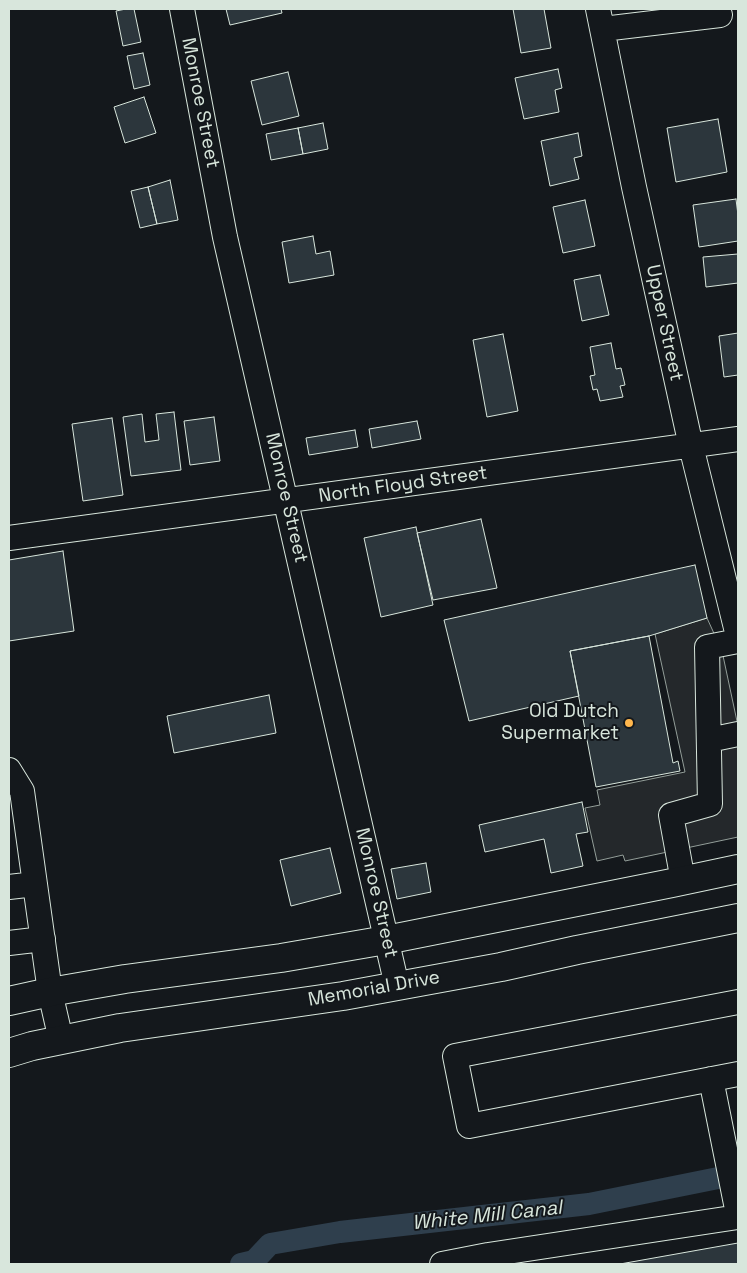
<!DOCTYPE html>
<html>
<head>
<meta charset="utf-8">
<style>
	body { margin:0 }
	#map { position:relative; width:747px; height:1273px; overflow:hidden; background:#14181c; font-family:"Space Grotesk",sans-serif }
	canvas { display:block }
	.frame { position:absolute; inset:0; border:10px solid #d8e6dc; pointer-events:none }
</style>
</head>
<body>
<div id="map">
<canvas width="747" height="1273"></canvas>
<div class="frame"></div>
</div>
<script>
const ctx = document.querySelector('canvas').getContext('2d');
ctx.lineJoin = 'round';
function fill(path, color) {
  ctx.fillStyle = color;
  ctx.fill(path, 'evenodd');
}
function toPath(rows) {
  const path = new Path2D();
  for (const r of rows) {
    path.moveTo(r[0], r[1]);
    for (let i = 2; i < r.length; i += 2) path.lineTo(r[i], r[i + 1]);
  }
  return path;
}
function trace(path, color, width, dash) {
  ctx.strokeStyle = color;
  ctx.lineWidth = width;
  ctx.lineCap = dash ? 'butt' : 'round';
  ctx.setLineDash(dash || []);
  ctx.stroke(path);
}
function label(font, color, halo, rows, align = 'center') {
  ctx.font = font + ' "Space Grotesk",sans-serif';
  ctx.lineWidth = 4;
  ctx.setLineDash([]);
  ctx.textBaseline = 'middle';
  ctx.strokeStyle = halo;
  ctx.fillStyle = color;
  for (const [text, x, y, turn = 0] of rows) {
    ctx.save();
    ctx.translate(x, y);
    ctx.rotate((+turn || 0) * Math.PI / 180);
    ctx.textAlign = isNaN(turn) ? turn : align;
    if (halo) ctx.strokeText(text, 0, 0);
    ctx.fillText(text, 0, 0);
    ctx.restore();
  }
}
const parking = toPath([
	[707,618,722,651,738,726,738,837,625,861,623,855,597,861,585,808,600,805,597,790,685,772,655,634,707,618]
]);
fill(parking, '#24282b');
trace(parking, '#939e99', 1);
trace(toPath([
	[241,1264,254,1261,270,1244,340,1232,589,1204,738,1174]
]), '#2f3f4d', 22);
const building = toPath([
	[126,9,134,9,141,42,123,46,116,11,126,9],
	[226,9,281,9,282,13,230,25,226,9],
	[513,9,544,9,551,48,521,53,513,9],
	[143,53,150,85,134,89,127,56,143,53],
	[558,69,562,88,555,90,559,112,524,119,515,78,558,69],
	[288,72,299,116,262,125,251,81,288,72],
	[144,97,156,133,125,143,114,107,144,97],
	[718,119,727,172,676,182,667,128,718,119],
	[323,123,328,149,303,154,298,128,323,123],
	[298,128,303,154,271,160,266,134,298,128],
	[578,133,582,156,574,158,579,179,550,186,541,141,578,133],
	[170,180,178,220,157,224,148,187,170,180],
	[148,187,157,224,140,228,131,191,148,187],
	[736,199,738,215,738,241,699,247,693,205,736,199],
	[585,200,595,246,563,253,553,207,585,200],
	[313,236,316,254,330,251,334,275,289,283,282,242,313,236],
	[738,254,738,283,706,287,703,257,738,254],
	[600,275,609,315,582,321,574,280,600,275],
	[738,333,738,375,724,377,719,336,738,333],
	[503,334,518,411,487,417,473,340,503,334],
	[611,343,616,369,621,368,625,385,620,386,623,397,600,401,597,389,593,390,590,376,595,375,590,347,611,343],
	[174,412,181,470,131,476,123,417,142,414,145,442,159,440,156,414,174,412],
	[214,417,220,461,190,465,184,421,214,417],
	[112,418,123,495,83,501,72,424,112,418],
	[417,421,421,439,372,448,369,429,417,421],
	[355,430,358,447,309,455,306,438,355,430],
	[481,519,497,588,433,600,417,533,481,519],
	[416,527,433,605,381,617,364,538,416,527],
	[63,551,74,631,9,641,9,560,63,551],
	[695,565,707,618,649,636,570,651,579,696,469,721,444,620,695,565],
	[649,636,673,763,678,761,680,771,596,787,570,651,649,636],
	[269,695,276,733,174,753,167,716,269,695],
	[582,802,588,832,576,834,583,866,551,873,544,839,485,852,479,825,582,802],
	[330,848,341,893,291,906,280,860,330,848],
	[426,863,431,892,397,899,391,869,426,863],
	[738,1243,738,1264,620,1264,738,1243]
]);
fill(building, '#2c363c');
trace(building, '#d8e6dc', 1);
const minor = toPath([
	[182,9,225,237,397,986],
	[598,9,634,187,691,446,738,636],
	[603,29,720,15],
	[9,538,738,439],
	[709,740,738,734],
	[9,770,22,791,50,992,61,1040],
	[683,881,671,815,710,804,707,647,738,641],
	[9,887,35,884],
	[9,943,43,939],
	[738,1002,455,1056,469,1126,738,1074],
	[711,1079,738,1214],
	[442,1264,488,1255,738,1217]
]);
const major = toPath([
	[9,1001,50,992,125,979,281,958,386,940,672,883,738,869],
	[9,1053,32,1046,120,1028,343,996,501,967,577,950,738,918]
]);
trace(minor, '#d8e6dc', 26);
trace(major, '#d8e6dc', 30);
trace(minor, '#14181c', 24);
trace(major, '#14181c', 28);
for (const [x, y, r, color] of [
	[629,723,5,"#ffb74d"]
]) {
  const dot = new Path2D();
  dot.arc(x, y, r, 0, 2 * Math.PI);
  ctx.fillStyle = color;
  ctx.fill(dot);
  trace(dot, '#14181c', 2);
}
label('19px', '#d8e6dc', '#14181c', [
	["Monroe Street",200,103,79],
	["Upper Street",664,323,78],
	["North Floyd Street",403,485,-8],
	["Monroe Street",286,498,77],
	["Monroe Street",376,893,77],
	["Memorial Drive",374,989,-10]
]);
label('19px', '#d8e6dc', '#14181c', [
	["Old Dutch",619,712],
	["Supermarket",619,734]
], 'right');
label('italic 20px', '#d8e6dc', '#14181c', [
	["White Mill Canal",487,1216,-6]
]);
</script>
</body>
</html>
